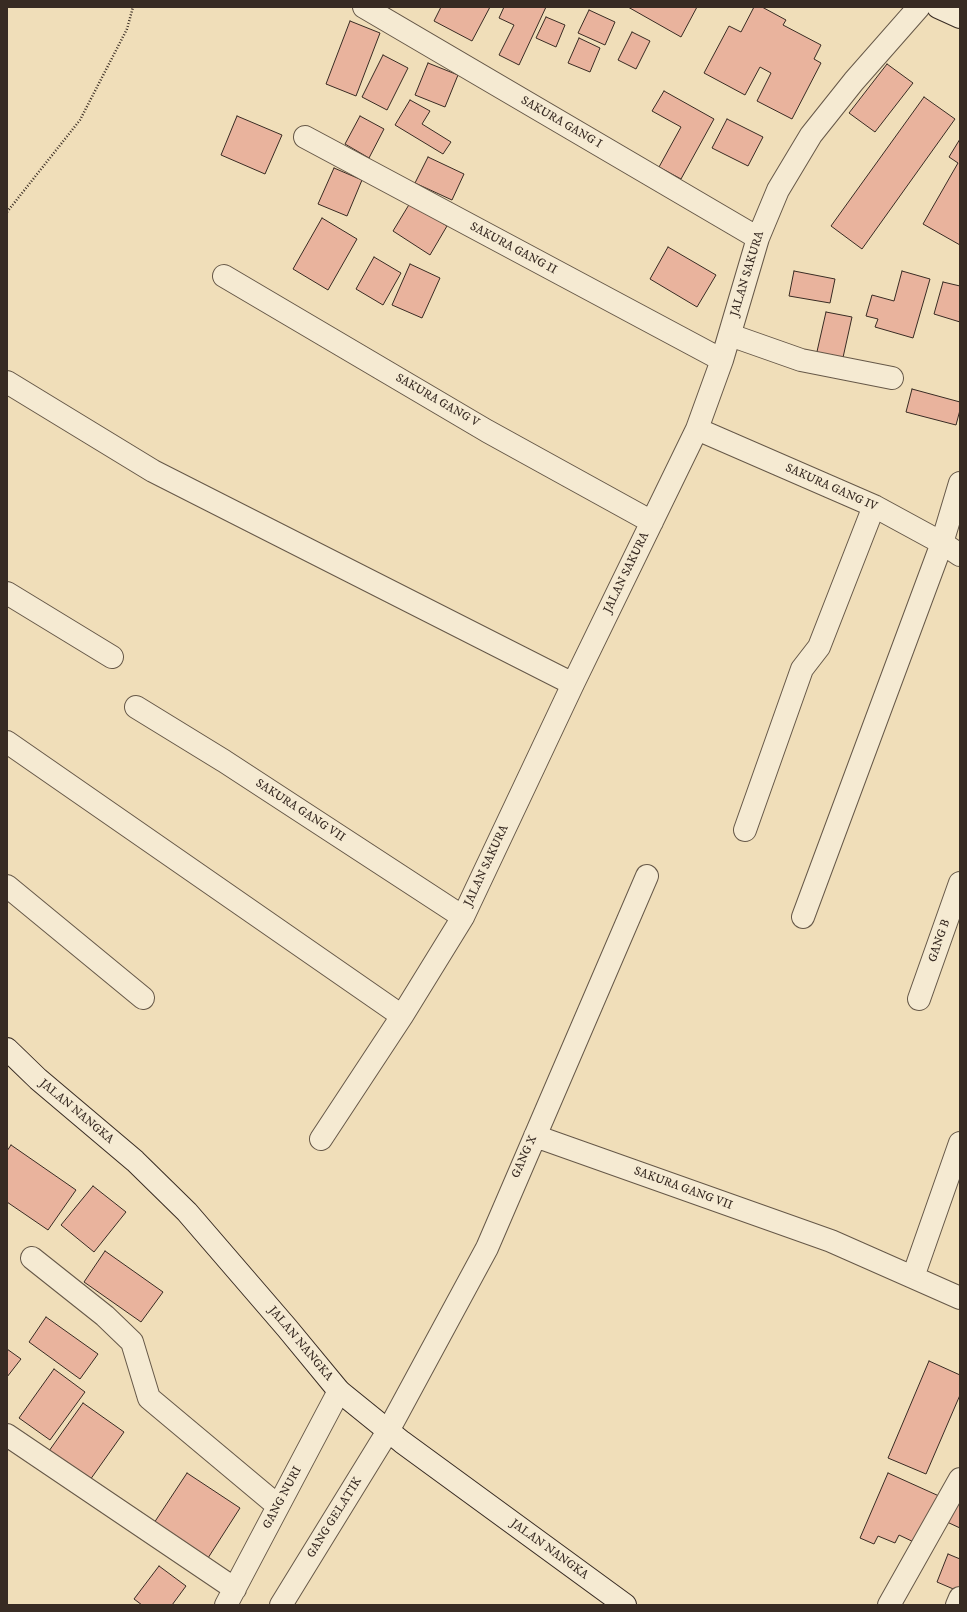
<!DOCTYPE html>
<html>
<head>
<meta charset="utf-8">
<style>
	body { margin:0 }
	#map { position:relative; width:967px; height:1612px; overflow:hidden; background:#f0deb9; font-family:"IM FELL DW Pica",serif }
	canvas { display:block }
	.frame { position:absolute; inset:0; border:8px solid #382b23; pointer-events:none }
</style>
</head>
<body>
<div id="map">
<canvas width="967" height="1612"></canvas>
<div class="frame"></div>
</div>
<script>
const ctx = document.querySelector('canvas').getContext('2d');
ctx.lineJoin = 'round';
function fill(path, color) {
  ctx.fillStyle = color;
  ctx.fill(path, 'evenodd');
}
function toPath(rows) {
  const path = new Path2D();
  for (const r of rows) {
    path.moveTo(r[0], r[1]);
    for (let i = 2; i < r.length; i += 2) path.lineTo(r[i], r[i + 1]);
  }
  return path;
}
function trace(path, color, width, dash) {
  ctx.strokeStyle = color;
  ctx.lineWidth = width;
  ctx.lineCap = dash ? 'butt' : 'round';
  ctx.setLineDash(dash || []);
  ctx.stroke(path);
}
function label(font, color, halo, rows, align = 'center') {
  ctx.font = font + ' "IM FELL DW Pica",serif';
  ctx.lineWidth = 3;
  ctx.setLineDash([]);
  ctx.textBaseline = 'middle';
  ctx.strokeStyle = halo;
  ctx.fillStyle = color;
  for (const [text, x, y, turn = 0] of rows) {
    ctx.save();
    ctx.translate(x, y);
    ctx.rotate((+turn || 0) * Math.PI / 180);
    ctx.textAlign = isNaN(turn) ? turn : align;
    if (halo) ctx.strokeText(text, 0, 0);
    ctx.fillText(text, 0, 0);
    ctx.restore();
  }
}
const building = toPath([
	[441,7,490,7,472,41,434,21,441,7],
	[504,7,546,7,519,65,499,55,514,25,499,18,504,7],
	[628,7,697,7,681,37,628,7],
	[754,7,762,7,786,20,783,25,821,45,814,59,821,63,792,119,757,101,771,73,760,67,745,95,704,73,729,26,741,32,754,7],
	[589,10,615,22,605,45,578,33,589,10],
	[546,17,565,25,556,47,536,38,546,17],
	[350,21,380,33,356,96,326,84,350,21],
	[632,32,650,41,636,69,618,60,632,32],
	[579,38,600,48,590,72,568,63,579,38],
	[383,55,408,68,387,110,362,97,383,55],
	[428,63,458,75,445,107,415,95,428,63],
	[887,64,913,83,875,132,849,113,887,64],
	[664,91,714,119,681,179,659,167,681,127,652,111,664,91],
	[924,97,955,119,862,249,831,226,924,97],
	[410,100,430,111,422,124,451,142,443,154,395,125,410,100],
	[237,116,282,135,265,174,221,155,237,116],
	[360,116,384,129,369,158,345,144,360,116],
	[727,119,763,137,748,166,712,148,727,119],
	[960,139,960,245,923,224,958,163,949,157,960,139],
	[428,157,464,174,452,200,415,183,428,157],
	[334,168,362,180,347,216,318,204,334,168],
	[410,203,447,226,430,255,393,231,410,203],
	[322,218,357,239,328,290,293,269,322,218],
	[668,247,716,275,697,307,650,279,668,247],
	[374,257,401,273,383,305,356,289,374,257],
	[410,264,440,278,422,318,392,305,410,264],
	[794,271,835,279,830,303,789,296,794,271],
	[902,271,930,279,913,338,875,327,878,319,866,316,872,295,894,301,902,271],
	[943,282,960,286,960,322,934,314,943,282],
	[826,312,852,317,842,362,816,356,826,312],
	[912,389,960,402,960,410,956,425,906,412,912,389],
	[11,1145,76,1190,48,1230,7,1202,7,1151,11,1145],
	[93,1186,126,1212,94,1252,61,1225,93,1186],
	[105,1251,163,1292,141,1322,84,1282,105,1251],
	[46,1317,98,1354,80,1379,29,1342,46,1317],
	[7,1349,21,1359,7,1377,7,1349],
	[929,1361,960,1375,960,1395,926,1474,888,1458,929,1361],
	[54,1369,85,1392,50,1440,19,1418,54,1369],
	[83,1403,124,1432,90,1480,49,1451,83,1403],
	[187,1473,240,1508,208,1558,154,1523,187,1473],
	[888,1473,939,1496,918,1544,899,1535,895,1543,878,1536,874,1544,860,1538,888,1473],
	[960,1493,960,1528,947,1522,960,1493],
	[948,1554,960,1559,960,1587,958,1591,937,1582,948,1554],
	[159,1566,186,1586,172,1605,142,1605,134,1599,159,1566]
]);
fill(building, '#e9b39d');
trace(building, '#382b23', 1);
const street = toPath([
	[364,7,758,238],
	[305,137,722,360],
	[224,276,487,431,652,522],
	[730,335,801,360,892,378],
	[7,382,153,471,573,684],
	[697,429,874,506,942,543,960,555],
	[7,593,112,657],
	[136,707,224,761,463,917],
	[7,742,402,1016],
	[745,830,802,669,819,647,874,506],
	[7,886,143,998],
	[803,917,942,543,960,483],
	[919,999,960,883],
	[535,1136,831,1241,960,1298],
	[321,1139,402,1016,463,917,573,684,697,429,722,360,758,238,778,190,811,135,854,81,919,7],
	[32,1258,105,1316,132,1342,149,1398,278,1506],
	[913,1277,960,1143],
	[7,1435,235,1589],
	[226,1605,339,1391],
	[281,1605,388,1431,487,1248,647,876],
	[889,1605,960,1479],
	[957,1605,960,1598]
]);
const secondary = toPath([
	[938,7,960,17],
	[7,1049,38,1079,135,1161,187,1212,287,1328,339,1391,402,1442,625,1605]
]);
trace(street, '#665848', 24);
trace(secondary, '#382b23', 24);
trace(toPath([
	[7,212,80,120,127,29,133,7]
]), '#382b23', 2.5, [1, 2]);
trace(street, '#f5ead2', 22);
trace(secondary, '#f5ead2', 22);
label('12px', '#382b23', '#f5ead2', [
	["SAKURA GANG I",561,123,30],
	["SAKURA GANG II",513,249,28],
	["JALAN SAKURA",748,274,-73],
	["SAKURA GANG V",437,401,30],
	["SAKURA GANG IV",831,488,24],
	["JALAN SAKURA",627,573,-64],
	["SAKURA GANG VII",300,811,33],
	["JALAN SAKURA",487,866,-65],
	["GANG B",940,941,-71],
	["JALAN NANGKA",76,1112,40],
	["GANG X",525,1157,-66],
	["SAKURA GANG VII",683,1189,20],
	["JALAN NANGKA",300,1344,50],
	["GANG NURI",283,1498,-62],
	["GANG GELATIK",335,1518,-58],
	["JALAN NANGKA",549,1550,36]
]);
</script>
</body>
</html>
